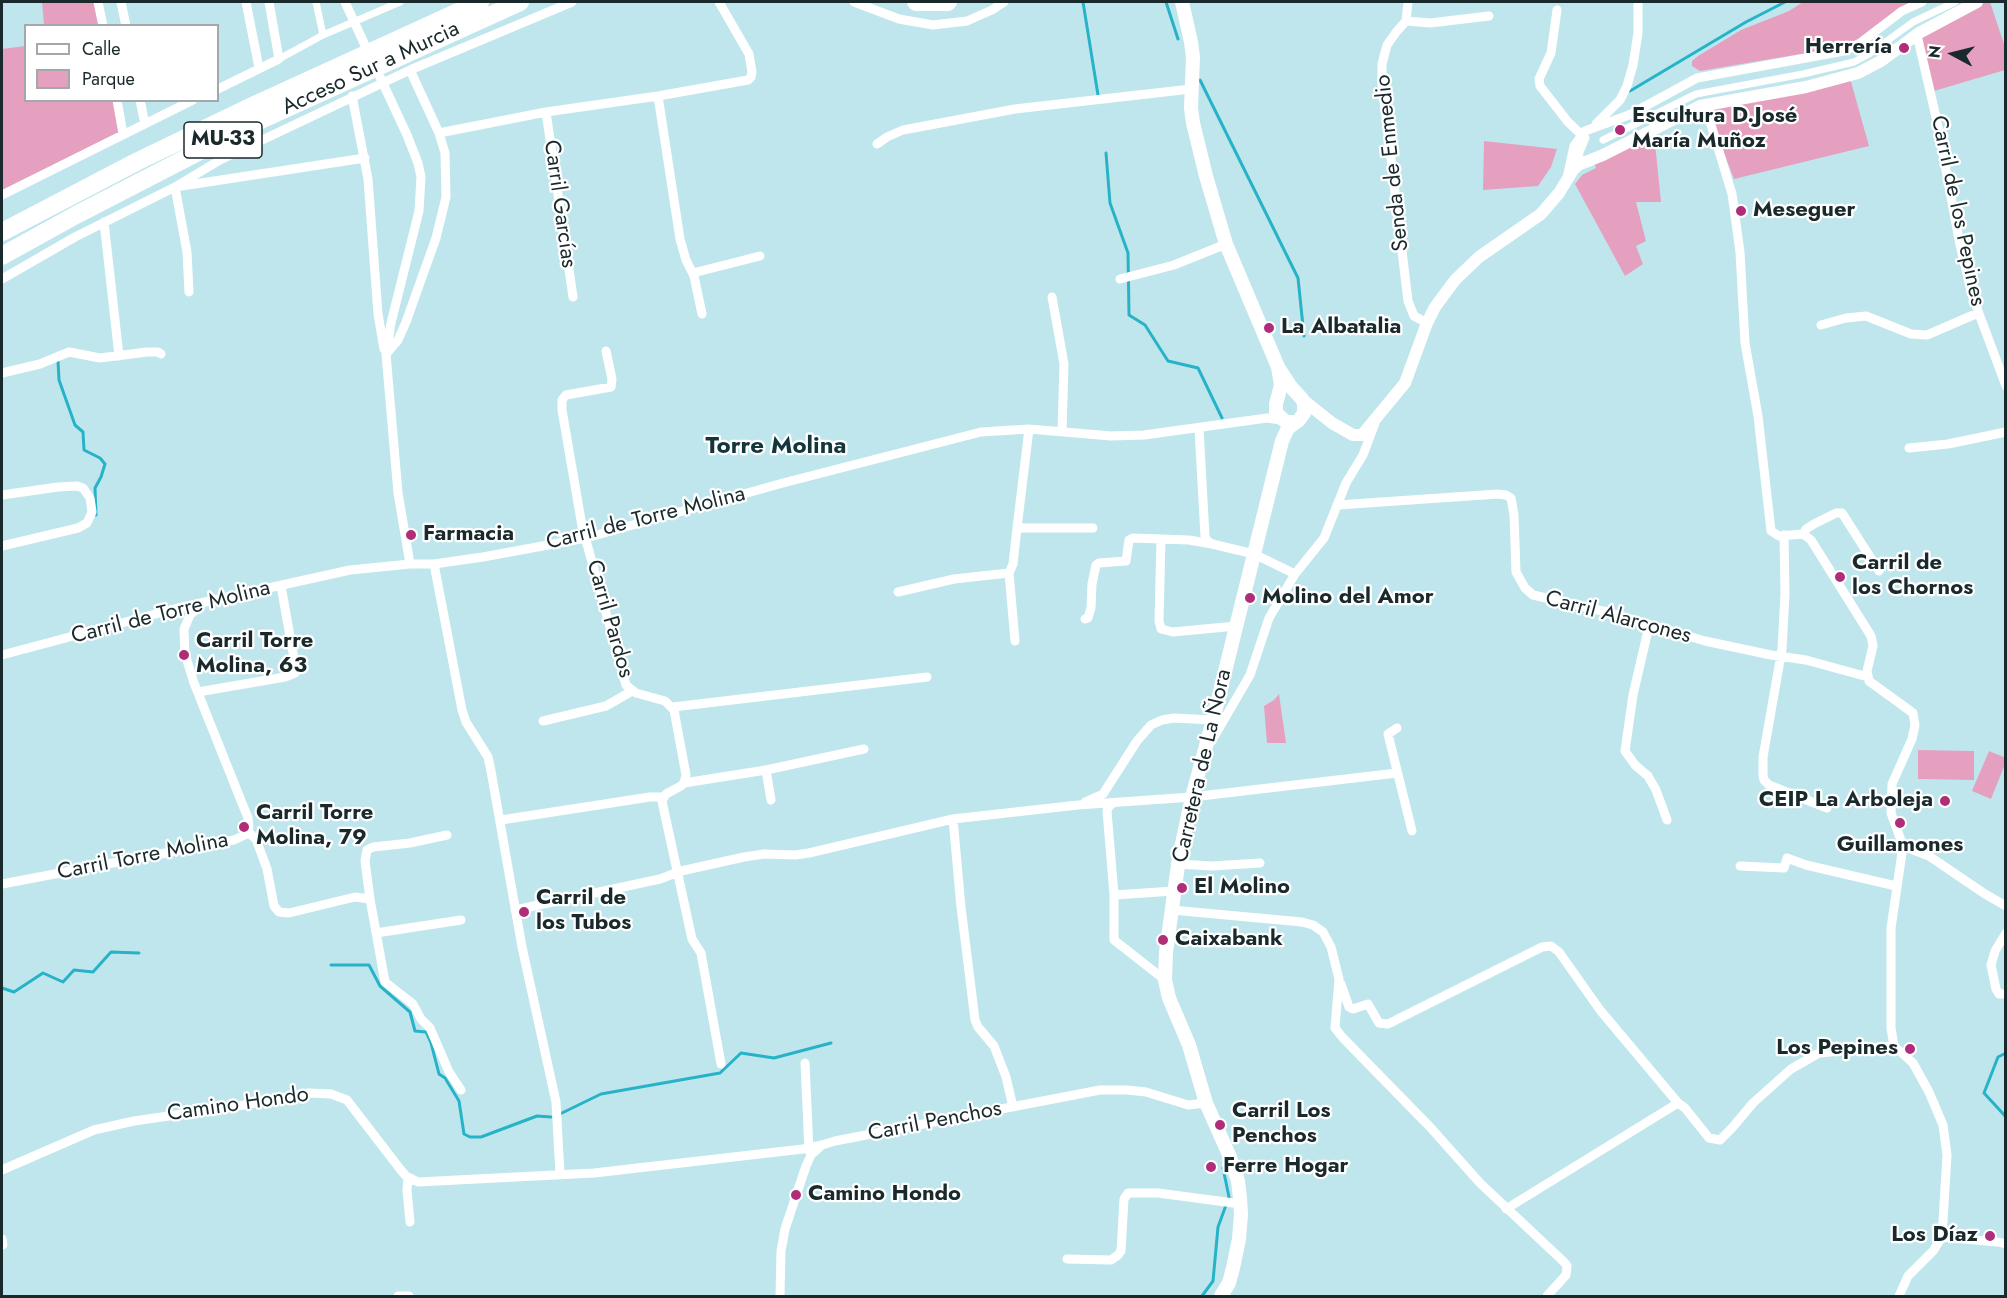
<!DOCTYPE html>
<html>
<head>
<meta charset="utf-8">
<style>
	body { margin:0 }
	#map { position:relative; width:2007px; height:1298px; overflow:hidden; background:#c0e6ed; font-family:Jost,sans-serif }
	canvas { display:block }
	.frame { position:absolute; inset:0; border:3px solid #1a292b; pointer-events:none }
	.legend { position:absolute; left:24px; top:24px; width:195px; height:78px; box-sizing:border-box; background:#fff; border:2px solid #a3a9aa; margin:0; padding:8px 10px; list-style:none; font-size:18px; color:#1a292b }
	.legend li { display:flex; align-items:center; gap:12px; height:30px }
	.legend b { width:30px; border:2px solid #a3a9aa }
	.north { position:absolute; left:1923px; top:24px; width:60px; height:60px; -webkit-text-stroke:4px #fff; paint-order:stroke; rotate:277deg; font-size:16px; font-weight:700; line-height:24px; text-align:center; color:#1a292b }
	.north::after { content:''; display:block; margin:auto; width:21px; height:27px; background:#1a292b; clip-path:polygon(50% 0,100% 100%,50% 72%,0 100%) }
</style>
</head>
<body>
<div id="map">
<canvas width="2007" height="1298"></canvas>
<div class="frame"></div>
<ul class="legend">
<li><b style="height:8px;background:#fff"></b>Calle</li>
<li><b style="height:16px;background:#e5a0c0"></b>Parque</li>
</ul>
<div class="north">N</div>
</div>
<script>
const ctx = document.querySelector('canvas').getContext('2d');
ctx.lineJoin = 'round';
function fill(path, color) {
  ctx.fillStyle = color;
  ctx.fill(path, 'evenodd');
}
function toPath(rows) {
  const path = new Path2D();
  for (const r of rows) {
    path.moveTo(r[0], r[1]);
    for (let i = 2; i < r.length; i += 2) path.lineTo(r[i], r[i + 1]);
  }
  return path;
}
function trace(path, color, width, dash) {
  ctx.strokeStyle = color;
  ctx.lineWidth = width;
  ctx.lineCap = dash ? 'butt' : 'round';
  ctx.setLineDash(dash || []);
  ctx.stroke(path);
}
function label(font, color, halo, rows, align = 'center') {
  ctx.font = font + ' Jost,sans-serif';
  ctx.lineWidth = 4.5;
  ctx.setLineDash([]);
  ctx.textBaseline = 'middle';
  ctx.strokeStyle = halo;
  ctx.fillStyle = color;
  for (const [text, x, y, turn = 0] of rows) {
    ctx.save();
    ctx.translate(x, y);
    ctx.rotate((+turn || 0) * Math.PI / 180);
    ctx.textAlign = isNaN(turn) ? turn : align;
    if (halo) ctx.strokeText(text, 0, 0);
    ctx.fillText(text, 0, 0);
    ctx.restore();
  }
}
fill(toPath([
	[42,2,98,2,103,25,44,25],
	[1803,2,1912,2,1858,40,1842,47,1700,71,1692,66,1692,61,1698,56,1741,30,1789,11],
	[1983,2,1990,2,2005,47,2005,70,1934,91,1921,36],
	[25,46,26,100,117,101,123,134,2,195,2,49],
	[1850,78,1869,146,1734,179,1711,119,1714,111,1718,107],
	[1654,133,1661,202,1636,202,1646,241,1636,246,1643,264,1625,276,1575,184,1582,175,1596,168,1594,162],
	[1484,141,1557,149,1551,167,1538,186,1483,190],
	[1279,694,1286,743,1267,743,1264,706,1274,700],
	[1918,750,1974,751,1974,780,1918,779],
	[1989,751,2006,758,2005,764,1991,799,1972,791]
]), '#e5a0c0');
trace(toPath([
	[1083,2,1098,95],
	[1166,2,1178,39],
	[1200,80,1298,278,1304,336],
	[1630,91,1746,22,1785,2],
	[1106,153,1110,203,1128,253,1129,315,1145,325,1168,361,1198,368,1222,418],
	[58,361,59,380,75,425,83,432,84,450,100,458,105,464,101,477,95,488,96,515],
	[331,965,369,965,380,986,410,1012,415,1031,426,1032,431,1043,439,1074,445,1078,459,1101,464,1134,470,1137,481,1137,537,1116,551,1117],
	[2,988,14,992,43,973,63,982,74,970,93,972,111,952,139,953],
	[2006,1053,1998,1057,1984,1093,2006,1117],
	[562,1113,601,1094,720,1073,741,1053,774,1058,831,1043],
	[1202,1296,1213,1281,1218,1227,1229,1197,1223,1168]
]), '#27b3c7', 3);
trace(toPath([
	[316,2,323,35],
	[279,59,323,35,400,2],
	[1603,140,1696,94,1803,74,1854,62,1869,54,1913,22,1955,2]
]), '#fff', 7);
trace(toPath([
	[98,2,103,26],
	[121,2,126,26],
	[246,2,259,68],
	[345,2,369,54],
	[854,2,899,19,933,25,967,21,992,10,1004,2],
	[1408,2,1406,21,1397,31,1387,45,1382,64,1382,84,1408,301,1414,316,1427,323],
	[1557,10,1551,53,1539,79,1540,86,1568,122,1585,138],
	[1406,21,1430,23,1489,16],
	[1917,35,1936,117,1960,245,1972,295,2006,386],
	[380,77,407,135,418,163,421,177,419,211,391,323,386,354,398,493,410,564],
	[218,89,279,59,269,2],
	[352,96,368,179,378,314,384,349],
	[658,96,680,239,686,260,694,276,702,314],
	[117,100,123,134],
	[140,100,145,124],
	[1705,105,1732,194,1740,252,1745,343,1758,416,1771,531,1779,536,1803,534,1811,540,1871,636,1873,646,1867,671,1869,681,1913,713,1915,725,1912,739,1892,784,1891,813,1903,846,1891,928,1891,1028,1894,1046,1913,1063,1929,1092,1943,1125,1947,1155,1942,1237,1933,1251,1908,1276,1899,1296],
	[546,112,573,297],
	[1596,124,1620,100,1627,86,1633,65,1638,33,1638,2],
	[439,133,546,112,658,96,748,80,751,77,752,72,749,54,719,2],
	[877,144,887,137,903,130,1015,109,1191,89],
	[1578,165,1579,152,1584,140],
	[1567,178,1574,146,1585,131,1629,115,1697,78,1844,51,1860,43,1902,11,1922,2],
	[2,195,193,100],
	[104,222,119,356],
	[693,273,760,256],
	[2,279,75,237,175,187,220,160,410,70,572,2],
	[1120,279,1174,265,1226,244],
	[189,292,187,252,175,187,365,158],
	[1052,297,1064,364,1062,431],
	[1821,325,1846,318,1866,316,1911,334,1927,335,1978,313],
	[606,351,612,379,611,387,566,395,562,400,562,410,582,526,626,685,636,693,665,701,674,710,686,775,684,783,681,786,666,794,662,801,663,806,692,939,701,953,721,1064],
	[386,354,398,340,406,322,436,238,446,197,445,153,439,133,410,70],
	[2,373,40,364,69,352,100,358,147,352,158,352,161,354],
	[1199,429,1205,536,1207,541,1211,543],
	[1909,448,1948,444,2006,432],
	[2,495,58,487,77,486,83,488,90,498,92,512,87,523,78,528,2,546],
	[1338,505,1498,494,1506,495,1511,498,1514,515,1516,572,1525,588,1533,595,1607,612,1705,641,1771,655,1806,660,1868,677],
	[1017,528,1029,429],
	[1803,534,1806,529,1814,524,1836,513,1842,513,1879,571],
	[1784,535,1785,594,1782,649,1763,757,1763,775,1764,780,1769,785,1827,808],
	[1161,539,1159,621,1161,629,1173,632,1236,626],
	[434,564,462,710,466,722,488,757,491,771,522,947,556,1102,560,1174],
	[1009,573,1013,564,1017,528,1093,528],
	[898,592,954,579,1009,573,1015,641],
	[1085,619,1088,618,1091,608,1092,584,1096,565,1099,563,1126,561,1129,540,1133,538,1189,540,1212,544,1254,554,1295,574],
	[1649,626,1633,695,1625,751,1635,765,1648,776,1656,790,1667,820],
	[2,655,178,608,350,570,410,564,434,564,483,557,586,538,783,483,981,432,1029,429,1111,436,1144,435,1267,418,1281,420],
	[198,692,285,677,295,673,295,664,281,586],
	[673,707,927,677],
	[543,721,606,706,632,691],
	[1397,728,1388,734,1412,831],
	[1211,742,1250,675,1269,618,1295,574,1324,538,1346,483,1363,455,1375,423],
	[766,770,864,749],
	[684,783,766,770,771,800],
	[1085,802,1103,794,1137,741,1151,725,1162,720,1174,718,1213,720],
	[1112,804,1109,806,1107,811,1114,895,1114,940,1165,980],
	[953,819,961,907,975,1020,978,1027,994,1046,1006,1077,1013,1107],
	[501,820,650,797,664,797],
	[248,832,256,839,267,869,274,906,279,912,289,913,355,897,370,899],
	[447,835,410,843,373,847,367,850,365,861,370,899,385,982,413,1004,421,1019,430,1028,449,1072,461,1090],
	[1903,846,1929,856,1985,894,2006,906],
	[1178,864,1212,866,1260,863],
	[1740,866,1784,868,1787,858,1806,865,1896,886],
	[2,884,234,840,247,834,249,827,248,818,194,683,185,654,184,629,190,615,201,605],
	[1114,895,1174,891],
	[515,910,660,879,681,871,744,857,764,854,795,855,809,853,953,819,1078,805,1192,797,1397,773],
	[1172,910,1302,922,1313,925,1323,932,1331,947,1339,979,1335,1028,1343,1038,1430,1127,1480,1183,1564,1262,1567,1266,1566,1275,1547,1296],
	[376,933,461,920],
	[2006,933,1995,951,1991,965,1996,989,1999,994,2006,994],
	[1341,984,1349,1007,1353,1009,1368,1004,1379,1023,1388,1024,1542,947,1551,946,1559,952,1600,1010,1678,1103],
	[805,1063,809,1151],
	[2,1170,94,1130,134,1121,244,1105,309,1093,331,1094,347,1100,400,1169,406,1176,418,1182,594,1173,803,1149,822,1145],
	[408,1178,407,1190,410,1222],
	[1506,1209,1678,1103,1685,1108,1709,1138,1720,1140,1732,1128,1753,1103,1791,1069,1819,1053,1894,1046],
	[1942,1237,1998,1242,2006,1244],
	[2,1239,3,1245],
	[1067,1259,1111,1260,1118,1255,1121,1251,1124,1199,1128,1193,1158,1193,1241,1204],
	[398,1296,409,1296],
	[780,1296,781,1251,785,1229,806,1166,811,1155,822,1145,835,1141,1100,1090,1127,1090,1146,1092,1188,1105,1206,1103]
]), '#fff', 9);
trace(toPath([
	[1302,399,1332,423,1353,435,1362,435,1405,383,1427,323,1435,307,1455,280,1479,257,1541,214,1559,193,1573,170,1578,165,1603,155,1700,106,1806,87,1858,73,1881,61,1919,33,1977,2]
]), '#fff', 12);
trace(toPath([
	[1182,2,1191,42,1193,57,1191,108,1193,123,1206,176,1226,244,1278,367,1281,385,1276,404,1276,413,1286,422,1295,422],
	[1221,1296,1229,1283,1233,1268,1239,1239,1241,1214,1240,1198,1238,1181,1230,1157,1206,1103,1189,1045,1169,998,1165,980,1166,952,1179,858,1192,797,1213,720,1282,441,1288,428,1299,420,1304,413,1304,403,1302,399,1291,387,1278,367]
]), '#fff', 14);
trace(toPath([
	[916,2,948,2],
	[2,232,138,161,250,107,480,2],
	[2,256,76,215,256,122,520,2]
]), '#fff', 18);
for (const [x, y, r, color] of [
	[1904,48,6,"#b02e79"],
	[1620,130,6,"#b02e79"],
	[1741,211,6,"#b02e79"],
	[1269,328,6,"#b02e79"],
	[411,535,6,"#b02e79"],
	[1840,577,6,"#b02e79"],
	[1250,598,6,"#b02e79"],
	[184,655,6,"#b02e79"],
	[1945,801,6,"#b02e79"],
	[1900,823,6,"#b02e79"],
	[244,827,6,"#b02e79"],
	[1182,888,6,"#b02e79"],
	[524,912,6,"#b02e79"],
	[1163,940,6,"#b02e79"],
	[1910,1049,6,"#b02e79"],
	[1220,1125,6,"#b02e79"],
	[1211,1167,6,"#b02e79"],
	[796,1195,6,"#b02e79"],
	[1990,1236,6,"#b02e79"]
]) {
  const dot = new Path2D();
  dot.arc(x, y, r, 0, 2 * Math.PI);
  ctx.fillStyle = color;
  ctx.fill(dot);
  trace(dot, '#fff', 2);
}
for (const [x, y, w] of [
	[223,140,78]
]) {
  const box = new Path2D();
  box.roundRect(x - w / 2, y - 18, w, 36, 4.5);
  ctx.fillStyle = '#fff';
  ctx.fill(box);
  trace(box, '#1a292b', 1.5);
}
label('bold 21px', '#1a292b', null, [
	["MU-33",223,140]
]);
label('bold 22px', '#1a292b', '#fff', [
	["Herrería",1892,48,"right"],
	["Escultura D.José",1632,117],
	["María Muñoz",1632,142],
	["Meseguer",1753,211],
	["La Albatalia",1281,328],
	["Farmacia",423,535],
	["Carril de",1852,564],
	["los Chornos",1852,589],
	["Molino del Amor",1262,598],
	["Carril Torre",196,642],
	["Molina, 63",196,667],
	["CEIP La Arboleja",1933,801,"right"],
	["Carril Torre",256,814],
	["Molina, 79",256,839],
	["Guillamones",1900,846,"center"],
	["El Molino",1194,888],
	["Carril de",536,899],
	["los Tubos",536,924],
	["Caixabank",1175,940],
	["Los Pepines",1898,1049,"right"],
	["Carril Los",1232,1112],
	["Penchos",1232,1137],
	["Ferre Hogar",1223,1167],
	["Camino Hondo",808,1195],
	["Los Díaz",1978,1236,"right"]
], 'left');
label('22px', '#1a292b', '#fff', [
	["Acceso Sur a Murcia",371,69,-25],
	["Senda de Enmedio",1393,163,-96],
	["Carril Garcías",559,204,82],
	["Carril de los Pepines",1957,211,78],
	["Carril de Torre Molina",646,519,-14],
	["Carril de Torre Molina",171,613,-14],
	["Carril Alarcones",1618,618,15],
	["Carril Pardos",609,619,74],
	["Carretera de La Ñora",1203,766,-77],
	["Carril Torre Molina",143,857,-11],
	["Camino Hondo",238,1105,-8],
	["Carril Penchos",935,1122,-11]
]);
label('bold 24px', '#14363b', '#fff', [
	["Torre Molina",776,447]
]);
</script>
</body>
</html>
